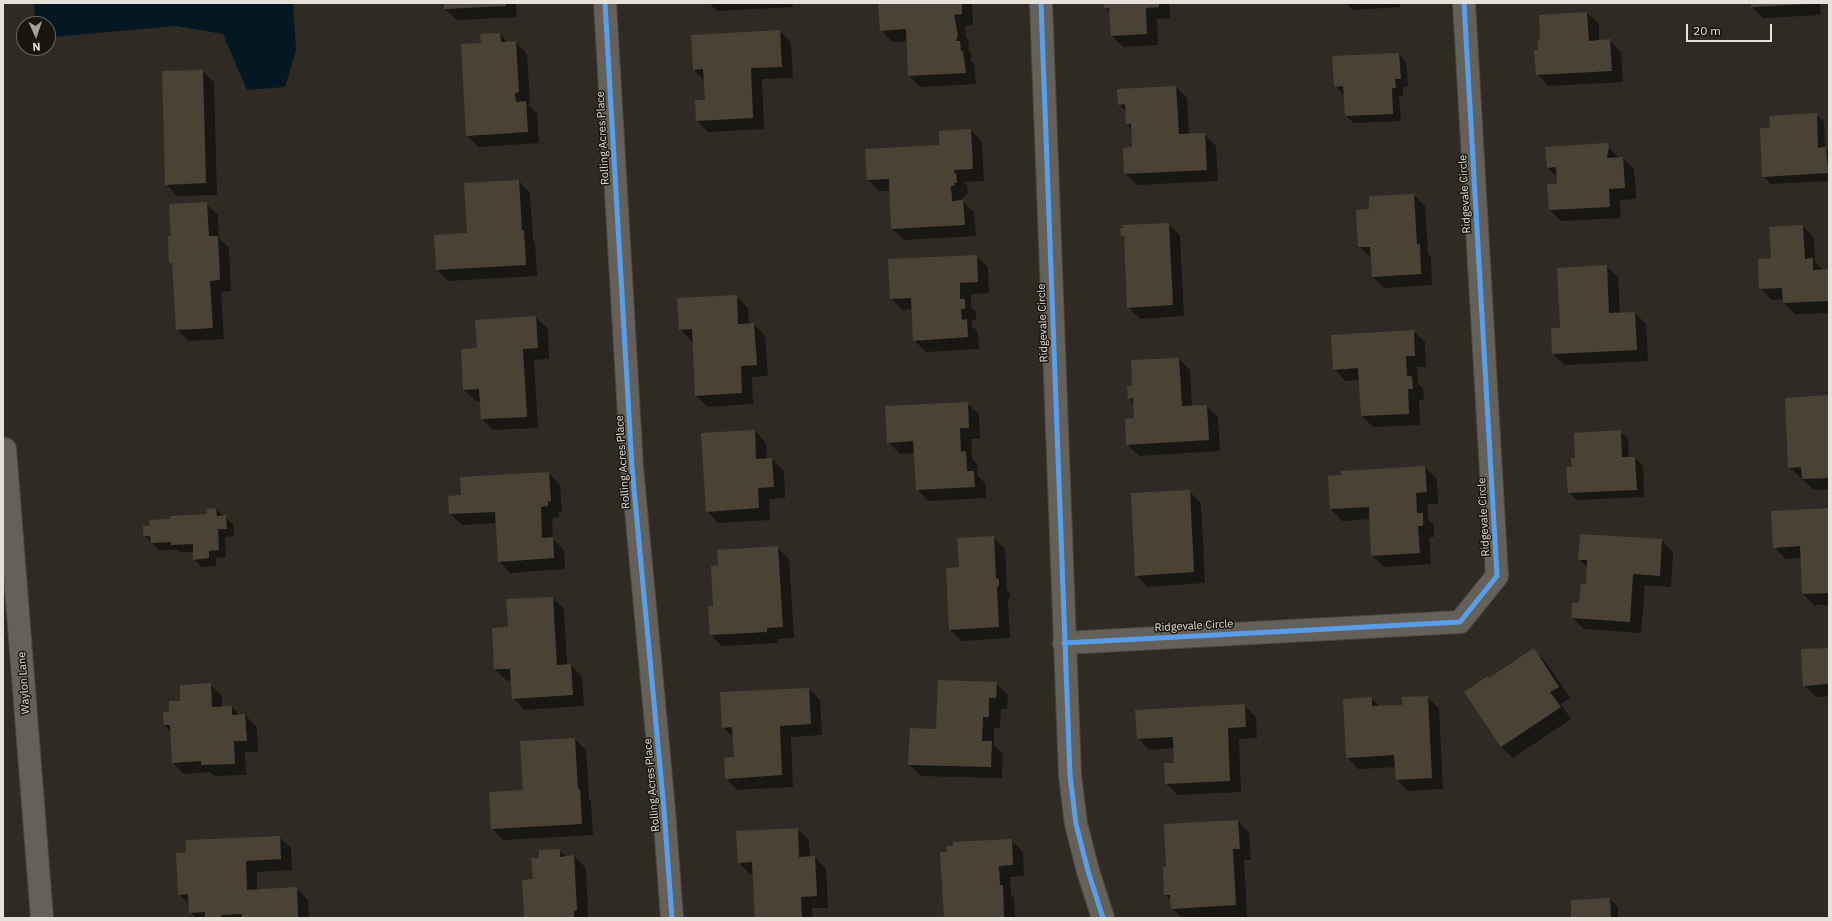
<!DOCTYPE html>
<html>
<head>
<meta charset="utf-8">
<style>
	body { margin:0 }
	#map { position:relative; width:1832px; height:921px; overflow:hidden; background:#2f2b24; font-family:"IBM Plex Sans",sans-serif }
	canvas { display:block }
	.frame { position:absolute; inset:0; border:4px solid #e6e1d9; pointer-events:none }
	.north { position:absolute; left:16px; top:16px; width:40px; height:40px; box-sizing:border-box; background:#18150f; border:1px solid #6a6760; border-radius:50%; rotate:177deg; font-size:11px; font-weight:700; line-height:16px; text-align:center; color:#e6e1d9 }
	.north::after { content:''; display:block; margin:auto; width:14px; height:18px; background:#a6a19a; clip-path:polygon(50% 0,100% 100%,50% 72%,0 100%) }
	.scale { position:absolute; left:1686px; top:24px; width:86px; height:18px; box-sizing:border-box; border:2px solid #e6e1d9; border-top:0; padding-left:5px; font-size:12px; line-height:14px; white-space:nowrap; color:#e6e1d9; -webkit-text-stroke:3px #18150f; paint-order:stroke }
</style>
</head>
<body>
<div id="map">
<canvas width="1832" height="921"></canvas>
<div class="frame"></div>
<div class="north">N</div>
<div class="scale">20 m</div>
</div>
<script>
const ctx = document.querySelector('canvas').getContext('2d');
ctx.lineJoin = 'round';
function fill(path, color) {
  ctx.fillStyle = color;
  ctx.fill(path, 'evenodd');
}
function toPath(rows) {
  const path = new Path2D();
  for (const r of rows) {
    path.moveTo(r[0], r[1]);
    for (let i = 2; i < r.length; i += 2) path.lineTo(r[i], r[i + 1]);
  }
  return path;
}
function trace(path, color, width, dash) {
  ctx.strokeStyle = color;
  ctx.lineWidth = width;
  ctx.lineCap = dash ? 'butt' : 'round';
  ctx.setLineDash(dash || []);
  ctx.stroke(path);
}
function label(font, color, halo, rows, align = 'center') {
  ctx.font = font + ' "IBM Plex Sans",sans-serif';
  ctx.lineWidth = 3;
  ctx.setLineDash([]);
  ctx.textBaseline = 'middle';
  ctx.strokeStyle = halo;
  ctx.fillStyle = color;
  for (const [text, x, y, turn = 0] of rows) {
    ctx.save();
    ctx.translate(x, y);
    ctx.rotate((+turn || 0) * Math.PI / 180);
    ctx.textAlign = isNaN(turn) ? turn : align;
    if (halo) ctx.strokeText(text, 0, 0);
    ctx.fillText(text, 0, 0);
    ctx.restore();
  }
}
fill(toPath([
	[34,3,293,3,296,50,285,87,247,90,223,34,176,26,53,37,48,32,48,24,39,24,35,20]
]), '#041722');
fill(toPath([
	[445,3,516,3,517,17,457,20,445,9],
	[709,3,792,3,793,7,717,11],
	[879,3,972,3,973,25,965,26,966,37,969,40,968,50,971,53,971,61,974,63,976,84,921,87,909,76,907,41,892,42,881,30],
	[1105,3,1169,3,1170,18,1157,19,1158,45,1123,47,1112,36,1110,13,1105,7],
	[1346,3,1400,3,1400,7,1353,10],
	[1740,3,1820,3,1821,15,1763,18,1752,7,1752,3],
	[1587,13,1599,24,1599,41,1609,40,1621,52,1623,82,1548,86,1537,74,1539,51],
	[780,31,791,43,793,78,762,79,764,129,708,132,697,121,706,101,705,81,694,70],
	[500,34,508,43,516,42,527,54,530,103,527,104,537,113,539,143,479,147,467,136],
	[1399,54,1406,62,1408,86,1403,87,1403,96,1399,96,1401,121,1354,123,1346,116,1345,94,1343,94,1335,86],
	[202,71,214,82,217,195,177,196,166,184],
	[1176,87,1187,98,1189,135,1204,134,1216,146,1218,181,1137,185,1125,173,1133,148,1132,130,1127,124,1126,111,1119,104],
	[1816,114,1824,122,1825,147,1829,151,1829,181,1771,184,1763,176,1771,129],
	[971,130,982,142,984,181,964,182,967,185,968,194,965,194,966,197,962,197,962,201,974,212,976,236,904,240,892,229,890,191,879,191,868,180],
	[1606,144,1619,158,1623,158,1634,169,1636,199,1620,200,1621,218,1561,221,1550,210,1558,185,1557,177,1547,167],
	[519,181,530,193,533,239,535,242,537,276,448,281,437,270,468,234],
	[1414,195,1425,206,1428,254,1431,257,1432,285,1384,288,1373,277,1372,258,1359,247,1370,210],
	[206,204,218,215,219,238,229,248,231,291,221,292,224,339,188,341,177,329,173,266,170,263],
	[1168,224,1180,235,1184,316,1140,319,1128,307,1125,239,1122,236],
	[1803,226,1814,238,1815,262,1824,271,1829,270,1829,313,1795,314,1784,303,1783,299,1772,300,1760,288,1772,259],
	[976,256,988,267,989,293,971,294,971,307,976,311,976,320,972,320,972,326,978,332,979,349,926,352,914,340,913,309,902,310,891,298],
	[1606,266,1618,277,1620,314,1635,313,1646,324,1648,361,1565,365,1553,354,1552,329,1561,329],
	[736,296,748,308,749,325,754,324,765,336,768,376,752,377,753,404,708,407,696,396,693,341,691,341,680,329],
	[536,317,548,329,549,359,534,360,538,428,493,430,482,419,481,401,476,401,464,390,478,349,476,321],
	[1413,331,1425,342,1426,367,1417,367,1418,383,1423,388,1424,400,1419,400,1420,425,1373,427,1362,416,1360,380,1346,381,1334,369],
	[1179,359,1190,370,1192,407,1206,406,1218,417,1220,451,1139,456,1127,444,1135,419,1134,404,1129,398,1133,386],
	[1829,396,1829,489,1814,490,1789,467],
	[967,403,979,414,980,439,971,439,972,459,977,464,978,476,985,483,986,498,928,501,917,489,915,453,900,454,888,442],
	[755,431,766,443,767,459,772,459,784,471,785,498,769,499,770,520,718,523,707,511],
	[1620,431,1628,439,1629,458,1635,458,1643,466,1644,497,1577,500,1569,493,1573,468,1576,459],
	[1425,467,1437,479,1438,504,1427,504,1428,519,1434,525,1434,537,1429,537,1431,564,1384,567,1372,555,1370,519,1342,521,1331,509,1329,477],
	[549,473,560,485,562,512,559,512,559,517,552,518,553,539,564,550,565,569,510,573,499,561,497,523,462,525,450,514],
	[1189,491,1201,503,1205,583,1148,587,1136,575],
	[216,509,233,524,234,536,225,537,226,557,216,558,216,566,202,567,194,559,194,552,180,552,177,550,159,550,144,535,151,527,171,520,208,515],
	[1829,509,1829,605,1814,605,1803,594,1801,558,1786,559,1774,547],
	[993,537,1005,549,1007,590,1010,593,1010,597,1008,600,1010,638,962,641,950,630,947,569,960,568],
	[1662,540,1673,552,1671,587,1645,585,1641,633,1584,629,1572,618,1580,604,1587,585,1588,568,1579,559],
	[778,548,789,559,794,638,778,639,778,643,722,646,711,635,714,607],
	[553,598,564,609,567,665,571,665,582,677,584,706,524,710,513,698,512,680,507,681,495,669,493,629,509,628],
	[1829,649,1829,696,1816,697,1804,685],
	[1533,650,1545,661,1570,698,1561,704,1571,719,1513,758,1501,747,1489,679],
	[996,683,1008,695,1007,709,1001,709,1000,728,994,728,994,745,1003,754,1002,778,921,776,909,764,937,730],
	[210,684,222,696,222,707,232,707,241,716,245,715,257,727,258,752,245,752,246,775,214,776,210,772,184,774,173,763,171,732,164,725,170,713,181,702],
	[809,689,820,700,822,735,791,737,793,787,737,790,726,778,735,758,734,738,723,727],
	[1427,697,1439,708,1443,789,1408,791,1397,779,1396,767,1358,769,1347,757,1371,698,1380,707,1403,706],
	[1244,705,1256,717,1257,738,1239,739,1241,792,1178,795,1166,784,1165,764,1175,764,1175,748,1149,750,1138,738],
	[575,739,586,750,589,799,591,801,593,835,503,840,492,828,524,791],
	[1238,821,1249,833,1251,860,1244,860,1247,917,1182,918,1172,908,1172,901,1165,895,1167,868],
	[797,829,809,840,810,857,815,857,826,869,828,908,812,908,813,918,756,918,754,874,750,874,739,863],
	[279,837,291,848,292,870,257,872,257,890,296,888,308,900,309,918,196,918,190,912,190,905,179,894],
	[1011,840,1023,852,1024,876,1010,877,1011,895,1014,898,1015,918,945,918,948,853],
	[559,850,567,857,574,856,586,868,588,918,525,918,534,880,541,859],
	[1610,899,1618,907,1618,918,1572,918]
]), '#0007');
fill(toPath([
	[444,3,506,3,506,6,444,9],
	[878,3,962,3,962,14,954,15,958,35,956,41,960,41,961,51,963,51,966,73,908,76,906,29,880,31],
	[1104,3,1159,3,1159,7,1146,8,1147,34,1111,36,1109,8,1104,8],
	[1751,3,1809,3,1809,4,1751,7],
	[1587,12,1589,41,1610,39,1612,71,1536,75,1534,50,1538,50,1538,39,1540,39,1539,15],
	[780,30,782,67,751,68,753,118,696,121,695,100,705,100,703,69,693,70,691,35],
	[500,33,501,42,516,41,519,92,515,93,516,102,526,101,528,132,466,136,461,44,481,43,480,34],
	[1399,53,1401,79,1395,79,1396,88,1392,88,1393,114,1345,116,1343,86,1334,87,1332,56],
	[203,70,206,183,165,185,162,71],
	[1176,86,1179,134,1205,133,1207,170,1124,174,1123,148,1132,147,1131,124,1126,124,1125,104,1118,105,1117,89],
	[1817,113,1818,148,1826,147,1828,173,1762,177,1760,128,1770,128,1769,116],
	[971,129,973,169,954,170,954,173,956,173,957,183,954,183,955,186,951,186,952,201,963,200,965,225,891,229,889,179,867,180,865,149,939,145,939,131],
	[1607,143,1609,147,1607,158,1623,157,1625,188,1609,189,1610,207,1549,210,1547,184,1557,184,1556,167,1547,168,1545,147],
	[519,180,522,230,524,230,526,265,436,270,434,235,467,233,464,183],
	[1414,194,1417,244,1420,244,1421,274,1372,277,1370,247,1358,247,1356,210,1369,209,1369,196],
	[207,202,209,236,218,236,220,280,210,281,213,328,176,330,172,263,169,264,168,236,171,236,169,204],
	[1169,223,1173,305,1127,308,1124,236,1121,236,1120,228,1123,228,1123,225],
	[1803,225,1805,259,1813,258,1813,270,1829,269,1829,301,1783,303,1782,288,1759,289,1758,259,1771,258,1769,227],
	[977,255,978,282,960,283,960,299,965,299,965,309,961,309,962,320,967,319,968,337,913,341,911,298,890,299,888,259],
	[1607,265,1609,313,1635,312,1637,350,1552,354,1551,328,1560,328,1557,268],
	[737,295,738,324,754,323,757,365,741,366,742,393,695,396,692,329,679,330,677,298],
	[536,316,538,348,523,349,527,417,481,419,479,389,463,390,461,349,477,348,475,320],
	[1414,330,1415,356,1406,356,1407,376,1412,376,1413,389,1408,389,1409,414,1361,416,1358,368,1333,370,1331,335],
	[1179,358,1182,406,1207,405,1209,440,1126,445,1125,419,1134,418,1133,398,1128,399,1127,386,1132,386,1131,360],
	[1829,395,1829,478,1802,479,1801,467,1788,468,1785,398],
	[968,402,969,428,960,428,961,452,966,451,967,471,974,471,975,487,916,490,913,441,887,443,885,406],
	[755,430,756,459,772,458,774,487,758,488,759,508,706,512,701,433],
	[1621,430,1622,457,1635,457,1637,490,1568,493,1566,467,1572,467,1571,458,1575,458,1574,433],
	[1425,466,1427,492,1416,493,1417,513,1423,513,1423,526,1418,526,1420,553,1371,556,1369,507,1330,509,1328,476,1341,475,1341,471],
	[549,472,551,501,548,501,548,506,541,507,542,538,553,537,554,558,498,562,495,512,449,514,448,496,461,495,460,477],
	[1190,490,1194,572,1135,576,1131,493],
	[216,508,217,516,226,515,227,529,218,529,219,550,209,551,209,558,193,560,193,544,171,545,171,542,151,543,150,536,143,536,143,526,150,526,149,520,170,519,170,516,207,514,206,509],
	[1829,508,1829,593,1802,594,1800,546,1773,548,1771,511],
	[1580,534,1662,539,1660,576,1633,574,1630,622,1571,618,1572,603,1579,603,1581,584,1586,584,1587,560,1578,560],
	[994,536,996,578,999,580,999,585,997,588,999,627,949,630,946,568,959,567,957,538],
	[778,546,783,627,767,628,767,632,710,635,708,606,713,606,711,566,718,565,717,550],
	[553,597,557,665,571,664,573,695,512,699,510,669,494,669,492,628,508,627,506,599],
	[1534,648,1559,687,1550,692,1561,707,1501,747,1464,692,1488,676,1489,678],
	[1829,648,1829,684,1803,686,1801,649],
	[938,680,997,682,996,698,989,698,989,717,983,717,982,741,992,741,991,767,908,765,910,728,936,729],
	[211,683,212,707,232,706,232,715,245,714,247,741,234,741,235,764,201,765,201,761,172,763,170,725,164,725,163,712,169,712,169,701,180,701,180,685],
	[809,688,811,724,780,726,782,775,725,779,724,758,734,757,732,727,722,728,720,692],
	[1428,696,1432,778,1396,780,1394,755,1346,758,1343,699,1372,697,1372,706,1402,705,1402,697],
	[1245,704,1246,727,1228,728,1230,781,1165,784,1164,763,1174,763,1173,737,1137,739,1135,710],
	[575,738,578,789,580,789,582,824,491,829,489,792,523,790,520,741],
	[1238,820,1240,849,1233,849,1236,905,1171,909,1170,895,1164,895,1163,867,1166,867,1164,824],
	[798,828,799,857,815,856,817,896,801,897,802,918,755,918,752,862,738,863,736,831],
	[280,836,281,859,246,861,247,890,297,887,298,918,242,918,242,914,221,915,221,918,205,918,205,912,189,913,188,894,178,895,176,853,186,852,186,840],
	[1012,839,1013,865,999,866,1000,885,1003,885,1004,918,944,918,940,852,947,852,947,846,953,846,953,842],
	[560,849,560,857,574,855,577,910,574,911,574,918,524,918,522,880,533,879,531,858,539,858,539,850],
	[1610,898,1611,918,1571,918,1571,900]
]), '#4a4335');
const street = toPath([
	[605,3,632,467,664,810,672,918],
	[1041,3,1070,775,1076,824,1088,871,1103,918],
	[5,449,42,918],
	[1064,643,1460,622,1497,576,1464,3]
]);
trace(street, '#4c4842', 24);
trace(street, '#64615a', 22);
trace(toPath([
	[605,3,632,467,664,810,672,918],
	[1041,3,1070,775,1076,824,1088,871,1103,918],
	[1064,643,1460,622,1497,576,1464,3]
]), '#5a9eea', 5);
label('11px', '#e6e1d9', '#18150f', [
	["Rolling Acres Place",603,138,-93],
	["Ridgevale Circle",1465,194,-93],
	["Ridgevale Circle",1043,323,-92],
	["Rolling Acres Place",623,462,-94],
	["Ridgevale Circle",1484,517,-93],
	["Ridgevale Circle",1194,626,-3],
	["Waylon Lane",24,683,-94],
	["Rolling Acres Place",652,785,-95]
]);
</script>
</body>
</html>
